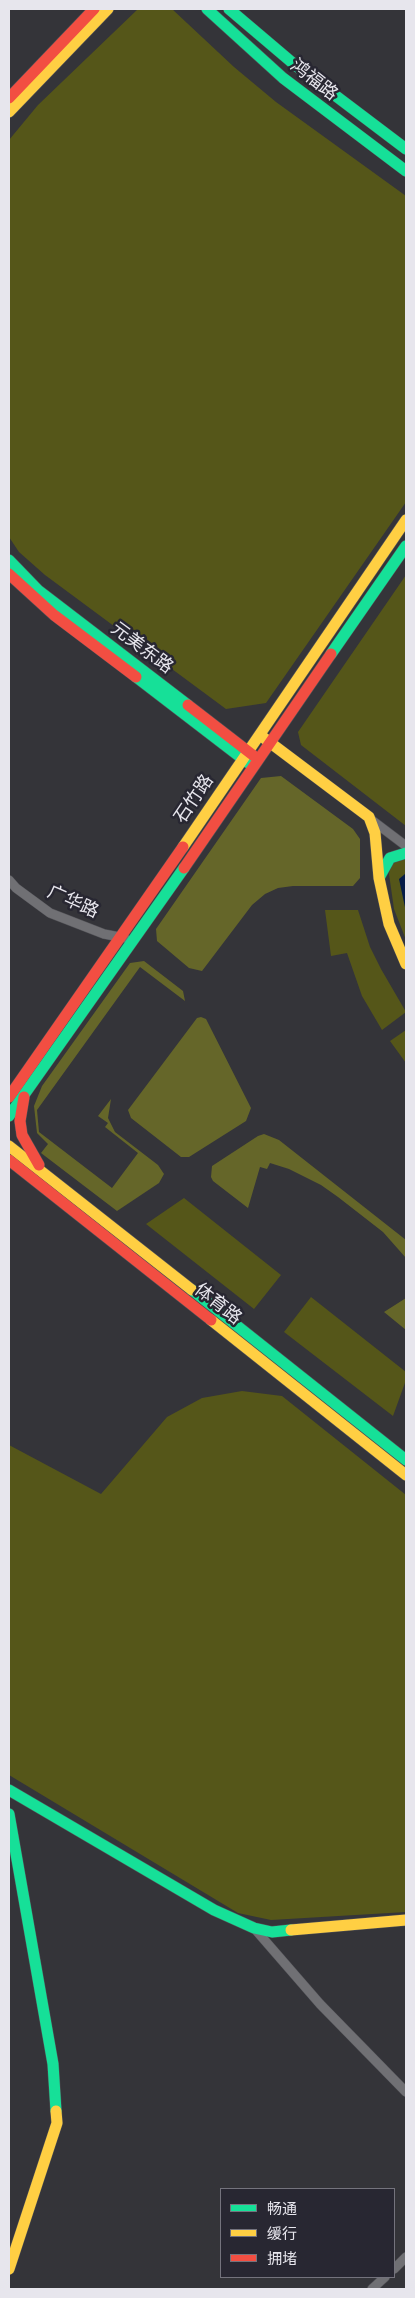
<!DOCTYPE html>
<html>
<head>
<meta charset="utf-8">
<style>
	body { margin:0 }
	#map { position:relative; width:415px; height:2298px; overflow:hidden; background:#343439; font-family:Figtree,"Noto Sans SC",sans-serif }
	canvas { display:block }
	.frame { position:absolute; inset:0; border:10px solid #e7e6ed; pointer-events:none }
	.legend { position:absolute; left:220px; top:2188px; width:175px; height:90px; box-sizing:border-box; background:#282732; border:1px solid #74737d; margin:0; padding:6px 9px; list-style:none; font-size:15px; color:#e7e6ed }
	.legend li { display:flex; align-items:center; gap:10px; height:25px }
	.legend b { width:25px; border:1px solid #74737d }
</style>
</head>
<body>
<div id="map">
<canvas width="415" height="2298"></canvas>
<div class="frame"></div>
<ul class="legend">
<li><b style="height:6px;background:#16e098"></b>畅通</li>
<li><b style="height:6px;background:#ffcf43"></b>缓行</li>
<li><b style="height:6px;background:#f24e42"></b>拥堵</li>
</ul>
</div>
<script>
const ctx = document.querySelector('canvas').getContext('2d');
ctx.lineJoin = 'round';
function fill(path, color) {
  ctx.fillStyle = color;
  ctx.fill(path, 'evenodd');
}
function toPath(rows) {
  const path = new Path2D();
  for (const r of rows) {
    path.moveTo(r[0], r[1]);
    for (let i = 2; i < r.length; i += 2) path.lineTo(r[i], r[i + 1]);
  }
  return path;
}
function trace(path, color, width, dash) {
  ctx.strokeStyle = color;
  ctx.lineWidth = width;
  ctx.lineCap = dash ? 'butt' : 'round';
  ctx.setLineDash(dash || []);
  ctx.stroke(path);
}
function label(font, color, halo, rows, align = 'center') {
  ctx.font = font + ' Figtree,"Noto Sans SC",sans-serif';
  ctx.lineWidth = 5;
  ctx.setLineDash([]);
  ctx.textBaseline = 'middle';
  ctx.strokeStyle = halo;
  ctx.fillStyle = color;
  for (const [text, x, y, turn = 0] of rows) {
    ctx.save();
    ctx.translate(x, y);
    ctx.rotate((+turn || 0) * Math.PI / 180);
    ctx.textAlign = isNaN(turn) ? turn : align;
    if (halo) ctx.strokeText(text, 0, 0);
    ctx.fillText(text, 0, 0);
    ctx.restore();
  }
}
fill(toPath([
	[138,9,172,9,234,67,276,102,406,196,406,502,266,703,226,709,45,575,19,552,9,537,9,140,38,105],
	[406,575,406,826,301,745,298,732],
	[400,859,406,860,406,940,394,909,389,874,390,866],
	[325,910,358,910,370,947,381,969,406,1012,382,1030,362,996,347,953,331,956],
	[406,1030,406,1063,390,1041],
	[184,1198,281,1275,254,1309,146,1224],
	[311,1297,406,1372,406,1380,393,1416,284,1332],
	[242,1391,282,1396,406,1495,406,1912,271,1920,238,1913,9,1775,9,1445,101,1494,167,1417,202,1398]
]), '#555619');
fill(toPath([
	[281,776,353,829,360,839,360,878,353,886,293,886,278,888,265,894,252,905,202,971,189,968,157,941,156,929,261,778],
	[144,961,183,991,185,1001,140,967,37,1110,39,1132,112,1188,138,1153,105,1127,108,1123,98,1116,111,1099,108,1118,115,1132,158,1165,164,1174,159,1183,117,1211,41,1153,48,1144,37,1133,34,1106,42,1086,130,963],
	[201,1017,206,1019,251,1108,246,1121,189,1157,181,1157,131,1118,128,1110,197,1018],
	[264,1134,279,1140,406,1240,406,1258,383,1232,338,1197,321,1185,289,1169,270,1163,267,1169,260,1167,248,1208,213,1181,211,1177,212,1166,258,1136],
	[406,1298,406,1330,384,1312]
]), '#656629');
fill(toPath([
	[405,874,406,875,406,912,399,879]
]), '#051c48');
const street = toPath([
	[369,818,406,846],
	[9,880,16,888,50,913,104,934,125,938],
	[254,1928,320,2004,406,2092],
	[394,2269,406,2257],
	[372,2289,385,2277]
]);
const fast = toPath([
	[207,9,283,78,406,171],
	[229,9,295,65,406,149],
	[9,560,38,590,188,705],
	[331,654,406,546],
	[136,677,248,763],
	[380,876,390,858,406,853],
	[9,1116,184,868],
	[192,1290,406,1460],
	[9,1790,214,1910,254,1928,272,1932,291,1930],
	[9,1814,53,2064,56,2111]
]);
const slow = toPath([
	[9,112,108,9],
	[264,738,369,817,375,833,379,878,389,924,406,964],
	[183,847,406,520],
	[9,1146,192,1290],
	[211,1320,406,1475],
	[291,1930,406,1920],
	[9,2269,57,2123,56,2111]
]);
const jam = toPath([
	[9,98,94,9],
	[9,574,54,615,136,677],
	[188,705,254,756],
	[184,868,331,654],
	[9,1097,183,847],
	[24,1097,20,1121,22,1135,39,1165],
	[9,1160,211,1320]
]);
trace(street, '#515156', 10);
trace(fast, '#515156', 12);
trace(slow, '#515156', 12);
trace(jam, '#515156', 12);
trace(street, '#707074', 9);
trace(fast, '#16e098', 11);
trace(slow, '#ffcf43', 11);
trace(jam, '#f24e42', 11);
label('18px', '#e7e6ed', '#282732', [
	["鸿福路",314,80,38],
	["元美东路",142,648,37],
	["石竹路",194,799,-56],
	["广华路",73,902,24],
	["体育路",218,1304,38]
]);
</script>
</body>
</html>
